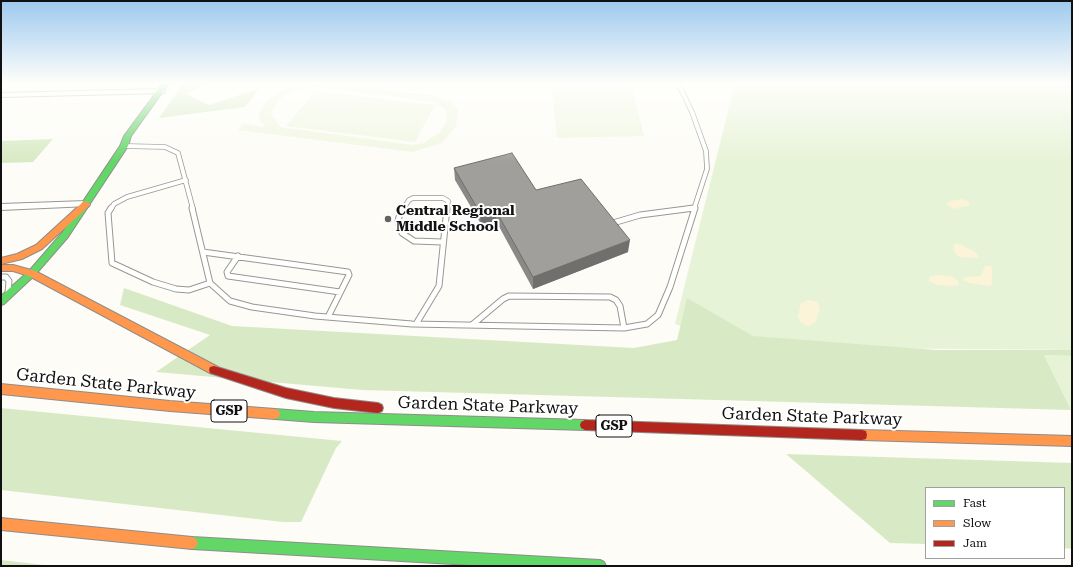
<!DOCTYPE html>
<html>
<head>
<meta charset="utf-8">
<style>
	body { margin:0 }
	#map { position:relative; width:1073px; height:567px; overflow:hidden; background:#fdfcf7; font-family:"Roboto Serif",serif }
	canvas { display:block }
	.frame { position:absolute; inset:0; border:2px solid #111; pointer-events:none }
	.legend { position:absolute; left:925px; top:487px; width:140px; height:72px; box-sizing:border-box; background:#fff; border:1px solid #a0a0a0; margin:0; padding:5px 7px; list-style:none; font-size:12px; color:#111 }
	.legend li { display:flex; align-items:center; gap:8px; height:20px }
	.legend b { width:20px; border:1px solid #a0a0a0 }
</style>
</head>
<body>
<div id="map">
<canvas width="1073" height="567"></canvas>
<div class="frame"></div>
<ul class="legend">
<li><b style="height:5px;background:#63d668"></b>Fast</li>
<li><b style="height:5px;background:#ff974d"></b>Slow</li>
<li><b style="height:5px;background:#b3261e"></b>Jam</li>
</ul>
</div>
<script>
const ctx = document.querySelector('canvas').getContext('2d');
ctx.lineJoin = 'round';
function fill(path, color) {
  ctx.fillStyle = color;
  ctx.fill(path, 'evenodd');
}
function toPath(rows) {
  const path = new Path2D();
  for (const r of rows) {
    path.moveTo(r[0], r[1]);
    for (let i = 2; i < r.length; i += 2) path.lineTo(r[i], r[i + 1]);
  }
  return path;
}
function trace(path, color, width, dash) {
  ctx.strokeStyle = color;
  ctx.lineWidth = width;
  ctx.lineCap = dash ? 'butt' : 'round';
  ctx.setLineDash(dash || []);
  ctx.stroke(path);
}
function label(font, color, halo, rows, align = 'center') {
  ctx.font = font + ' "Roboto Serif",serif';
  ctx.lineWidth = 4;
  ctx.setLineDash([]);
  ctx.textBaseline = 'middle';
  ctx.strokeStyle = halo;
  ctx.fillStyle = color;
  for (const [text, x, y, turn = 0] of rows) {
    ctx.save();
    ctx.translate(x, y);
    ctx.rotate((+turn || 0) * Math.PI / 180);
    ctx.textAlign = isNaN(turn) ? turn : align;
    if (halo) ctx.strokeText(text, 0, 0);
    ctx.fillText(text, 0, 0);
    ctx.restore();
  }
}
fill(toPath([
	[735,83,1072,83,1072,350,741,347,675,324],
	[1044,355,1072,356,1072,410,1071,410]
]), '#e7f3d7');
fill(toPath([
	[183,83,206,83,186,94,209,105,260,88,245,107,159,118],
	[53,139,33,162,1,163,1,141],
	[124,288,232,326,634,348,677,340,687,298,753,336,936,350,1072,350,1072,356,1044,355,1071,410,362,390,156,372,210,335,120,305],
	[1,408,342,441,336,448,301,522,283,522,1,490],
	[786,454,1072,463,1072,549,1064,548,1064,488,926,488,926,544,890,543],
	[1,560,52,566,1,566]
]), '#d8eac5');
fill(toPath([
	[961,199,968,201,970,205,954,209,947,205,948,202],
	[957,243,974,251,979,257,976,258,959,257,954,251,953,245],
	[985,266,991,266,992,270,992,284,990,286,969,283,963,280,964,277,966,277,981,276],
	[939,275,952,276,958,281,959,285,955,286,937,285,929,281,930,276],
	[809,300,817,302,820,309,815,323,808,326,801,323,798,316,801,303]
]), '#fcf4d9');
fill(toPath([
	[307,83,335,83,435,96,450,101,458,110,456,126,442,143,413,152,238,130,243,124,265,127,258,116,261,108,270,98,283,90],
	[317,87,435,102,446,110,447,120,440,132,424,143,414,145,280,127,271,113,278,102,286,95,300,90],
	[551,83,631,83,644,136,557,138],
	[315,91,435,105,415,142,286,126]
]), '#f0f6e1');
const laneFar1 = toPath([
	[678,83,692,112,706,151,707,169,694,209],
	[125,146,165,147,178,153,193,209],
	[111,209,114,204,127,197,186,180],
	[403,209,409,200,413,198,443,198,448,201,447,209],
	[686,209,695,208]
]);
const lane = toPath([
	[111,208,108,213,112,263,153,282,176,289,189,290,210,283],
	[192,208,210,283,230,301,252,307,315,316,412,324,624,328,647,324,658,315,670,287,695,208],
	[403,208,400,213,398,221,402,233,414,241,443,242],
	[613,223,640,215,694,208],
	[203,252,348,272,349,275,328,317],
	[238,256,227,272,228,276,340,292],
	[1,277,6,277,9,281,8,293],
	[416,324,439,286,447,208],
	[472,325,503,299,509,296,610,297,616,300,620,306,624,328]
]);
const street = toPath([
	[161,89,165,91,164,93,1,97,1,93,161,89],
	[86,201,89,202,90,204,89,206,1,210,1,204,86,201]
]);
const fast = toPath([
	[163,83,169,83,131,136,128,146,68,237,35,275,4,304,1,305,1,296,29,271,62,233,120,146,124,136,163,83],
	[275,409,314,412,585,420,589,422,590,425,589,428,585,430,314,422,275,419,271,417,270,414,271,411,275,409],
	[192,537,600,560,604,562,606,566,488,566,192,549,188,547,186,543,188,539,192,537]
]);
const slow = toPath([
	[86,201,90,204,89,206,42,249,22,259,1,264,1,258,17,254,36,245,83,202,86,201],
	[1,265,13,265,35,271,218,367,219,370,218,373,214,374,210,373,29,276,13,271,1,271,1,265],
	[1,384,170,401,275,409,279,411,280,414,279,417,275,419,170,411,1,394,1,384],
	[862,430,1072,436,1072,446,862,440,858,439,857,435,858,431,862,430],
	[1,518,192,537,196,539,198,543,196,547,192,549,1,530,1,518]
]);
const jam = toPath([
	[214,366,286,388,334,398,378,403,382,405,383,408,382,411,378,413,334,408,286,398,210,373,209,370,210,367,214,366],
	[585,420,862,430,866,431,867,435,866,439,862,440,585,430,581,428,580,425,581,422,585,420]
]);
trace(laneFar1, '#979795', 5.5);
trace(lane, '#979795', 7);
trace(street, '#979795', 2);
trace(fast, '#8e8d8b', 2);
trace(slow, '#8e8d8b', 2);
trace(jam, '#8e8d8b', 2);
trace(laneFar1, '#fffffe', 4);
trace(lane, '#fffffe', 5);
fill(street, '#fffffe');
fill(fast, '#63d668');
fill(slow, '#ff974d');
fill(jam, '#b3261e');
fill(toPath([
	[454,168,536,190,628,252,533,289,496,221,481,224,455,180]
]), '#8a8986');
fill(toPath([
	[495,209,496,221,481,224,480,213],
	[630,240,628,252,533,289,533,277]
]), '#716f6d');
const building = toPath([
	[512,153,536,190,581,179,630,240,533,277,495,209,480,213,454,168,512,153]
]);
fill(building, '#a19f9c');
trace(building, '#716f6d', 1);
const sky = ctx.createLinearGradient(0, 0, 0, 162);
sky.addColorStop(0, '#9dc9ee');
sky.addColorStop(0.51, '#fefefb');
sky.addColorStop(1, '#fefefb00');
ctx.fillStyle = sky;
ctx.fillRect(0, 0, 1073, 162);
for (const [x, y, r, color] of [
	[388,219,4,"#646362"]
]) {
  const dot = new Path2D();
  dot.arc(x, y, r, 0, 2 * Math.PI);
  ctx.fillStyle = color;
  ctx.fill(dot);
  trace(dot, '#fff', 1.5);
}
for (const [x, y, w] of [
	[229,411,36],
	[614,426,36]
]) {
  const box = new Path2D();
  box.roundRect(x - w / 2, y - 11, w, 22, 3);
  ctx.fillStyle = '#fff';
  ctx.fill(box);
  trace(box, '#111', 1);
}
label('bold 13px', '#111', null, [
	["GSP",229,411],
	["GSP",614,426]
]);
label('bold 14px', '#111', '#fff', [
	["Central Regional",396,211],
	["Middle School",396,227]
], 'left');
label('17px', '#111', '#fff', [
	["Garden State Parkway",106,384,6],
	["Garden State Parkway",488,406,2],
	["Garden State Parkway",812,417,2]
]);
</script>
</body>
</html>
